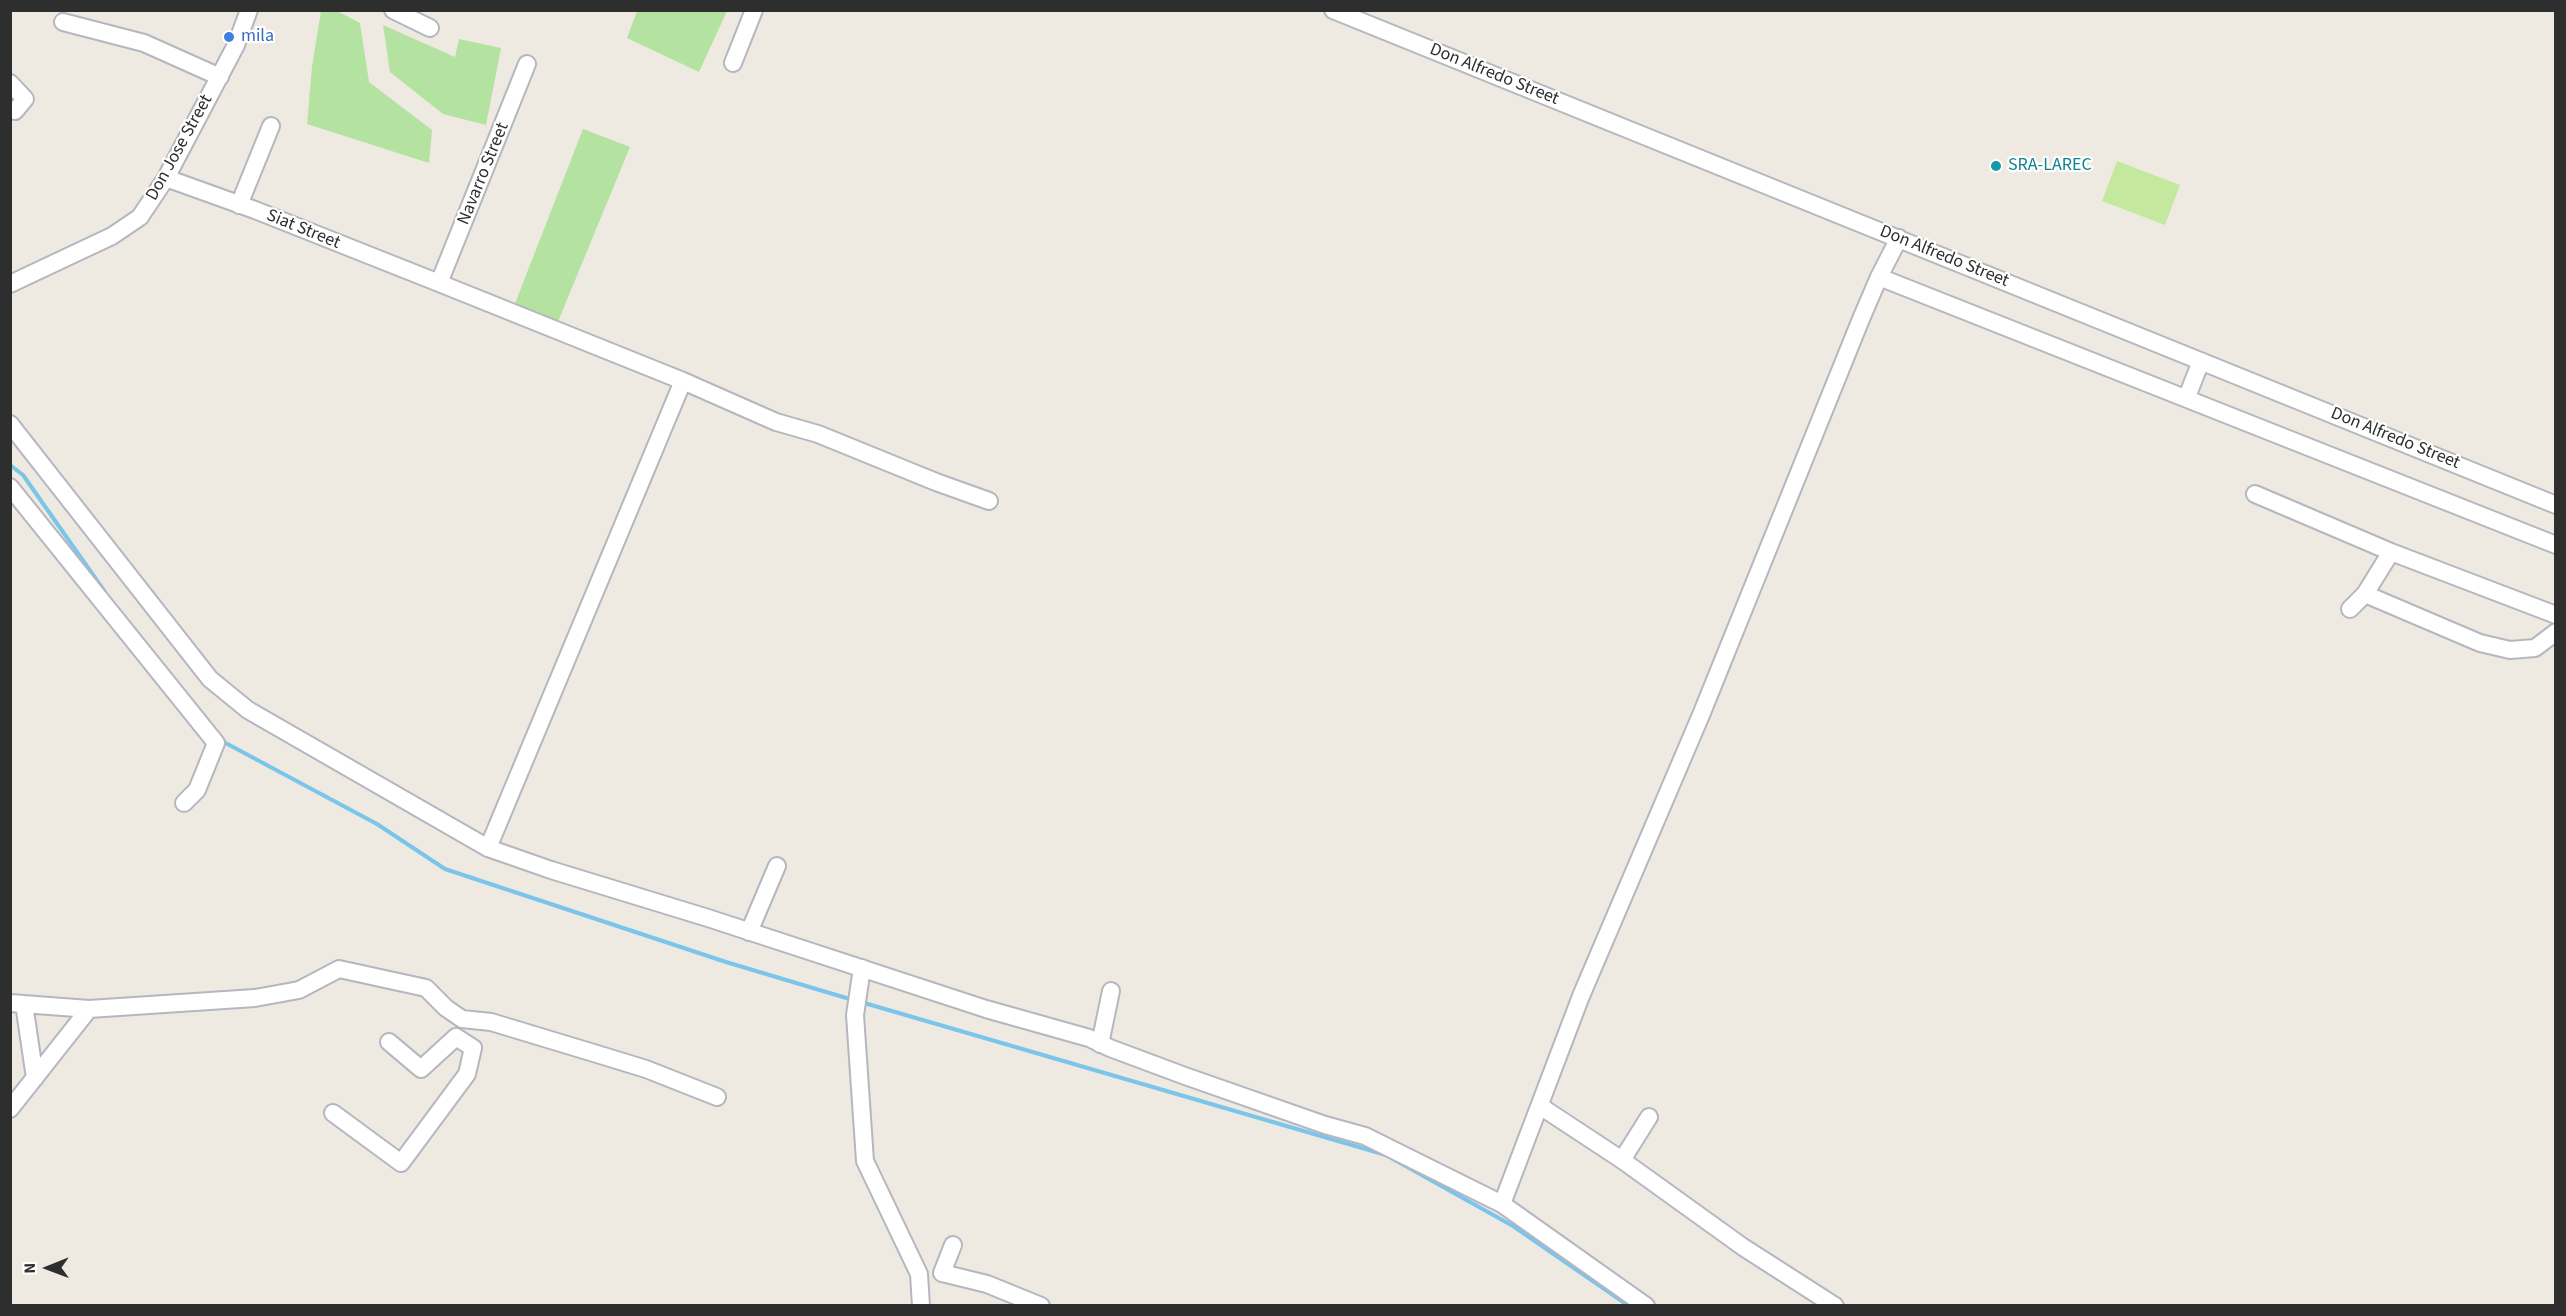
<!DOCTYPE html>
<html>
<head>
<meta charset="utf-8">
<style>
	body { margin:0 }
	#map { position:relative; width:2566px; height:1316px; overflow:hidden; background:#eeeae2; font-family:"Source Sans 3",sans-serif }
	canvas { display:block }
	.frame { position:absolute; inset:0; border:12px solid #2e2e2e; pointer-events:none }
	.north { position:absolute; left:18px; top:1238px; width:60px; height:60px; -webkit-text-stroke:4px #fff; paint-order:stroke; rotate:269deg; font-size:16px; font-weight:700; line-height:24px; text-align:center; color:#2e2e2e }
	.north::after { content:''; display:block; margin:auto; width:21px; height:27px; background:#2e2e2e; clip-path:polygon(50% 0,100% 100%,50% 72%,0 100%) }
</style>
</head>
<body>
<div id="map">
<canvas width="2566" height="1316"></canvas>
<div class="frame"></div>
<div class="north">N</div>
</div>
<script>
const ctx = document.querySelector('canvas').getContext('2d');
ctx.lineJoin = 'round';
function fill(path, color) {
  ctx.fillStyle = color;
  ctx.fill(path, 'evenodd');
}
function toPath(rows) {
  const path = new Path2D();
  for (const r of rows) {
    path.moveTo(r[0], r[1]);
    for (let i = 2; i < r.length; i += 2) path.lineTo(r[i], r[i + 1]);
  }
  return path;
}
function trace(path, color, width, dash) {
  ctx.strokeStyle = color;
  ctx.lineWidth = width;
  ctx.lineCap = dash ? 'butt' : 'round';
  ctx.setLineDash(dash || []);
  ctx.stroke(path);
}
function label(font, color, halo, rows, align = 'center') {
  ctx.font = font + ' "Source Sans 3",sans-serif';
  ctx.lineWidth = 4.5;
  ctx.setLineDash([]);
  ctx.textBaseline = 'middle';
  ctx.strokeStyle = halo;
  ctx.fillStyle = color;
  for (const [text, x, y, turn = 0] of rows) {
    ctx.save();
    ctx.translate(x, y);
    ctx.rotate((+turn || 0) * Math.PI / 180);
    ctx.textAlign = isNaN(turn) ? turn : align;
    if (halo) ctx.strokeText(text, 0, 0);
    ctx.fillText(text, 0, 0);
    ctx.restore();
  }
}
fill(toPath([
	[321,11,337,11,360,23,369,82,432,130,429,163,307,124,312,67],
	[637,11,637,10,727,11,699,72,627,38],
	[383,25,455,57,459,39,501,48,486,125,443,114,390,72],
	[583,129,630,147,557,324,514,306]
]), '#b3e2a1');
fill(toPath([
	[2117,161,2180,185,2165,225,2102,201]
]), '#c3e89e');
trace(toPath([
	[10,465,23,475,105,592],
	[220,740,377,824,445,869,726,962,853,1000],
	[861,1002,1386,1155],
	[1393,1159,1513,1226,1629,1306]
]), '#7bc5ea', 4);
const minor = toPath([
	[393,10,430,28],
	[1333,10,2556,505],
	[63,22,144,43,220,77],
	[733,63,754,10],
	[10,83,25,99,15,111,10,110],
	[166,178,255,210,439,283,683,381,776,422,818,434,936,482,989,501],
	[239,205,271,126],
	[1879,277,2556,545],
	[439,283,527,64],
	[10,284,112,236,140,217,166,178,236,45,249,10],
	[2187,397,2201,361],
	[10,424,210,679,248,710,488,848,551,870,708,918,986,1009,1089,1038,1110,1048,1185,1076,1325,1125,1365,1136,1502,1204,1646,1306],
	[10,487,216,743,197,790,184,803],
	[2255,494,2391,552,2556,615],
	[2365,594,2480,643,2510,650,2535,648,2556,632],
	[2350,609,2365,594,2391,552],
	[488,848,683,381],
	[749,932,777,866],
	[862,968,855,1015,865,1161,919,1274,921,1306],
	[10,1003,89,1009,255,998,299,990,339,969,426,988,446,1008,462,1019,491,1022,597,1054,646,1069,717,1097],
	[24,1004,35,1078],
	[1100,1044,1111,991],
	[1540,1106,1622,1160,1743,1247,1835,1306],
	[10,1109,89,1009],
	[333,1113,401,1163,467,1074,473,1048,456,1037,421,1069,389,1042],
	[1622,1160,1649,1117],
	[1502,1204,1581,996,1701,715,1861,319,1879,277,1899,238],
	[953,1245,942,1273,987,1284,1041,1306]
]);
trace(minor, '#b5b6c0', 20);
trace(minor, '#fff', 16);
for (const [x, y, r, color] of [
	[229,37,6,"#3f7fe0"],
	[1996,166,6,"#0f9aa8"]
]) {
  const dot = new Path2D();
  dot.arc(x, y, r, 0, 2 * Math.PI);
  ctx.fillStyle = color;
  ctx.fill(dot);
  trace(dot, '#fff', 2);
}
label('18px', '#366cbe', '#fff', [
	["mila",241,37]
], 'left');
label('18px', '#2e2e2e', '#fff', [
	["Don Alfredo Street",1494,75,22],
	["Don Jose Street",180,148,-61],
	["Navarro Street",484,174,-68],
	["Siat Street",303,230,22],
	["Don Alfredo Street",1944,257,22],
	["Don Alfredo Street",2395,439,22]
]);
label('18px', '#0d838f', '#fff', [
	["SRA-LAREC",2008,166]
], 'left');
</script>
</body>
</html>
